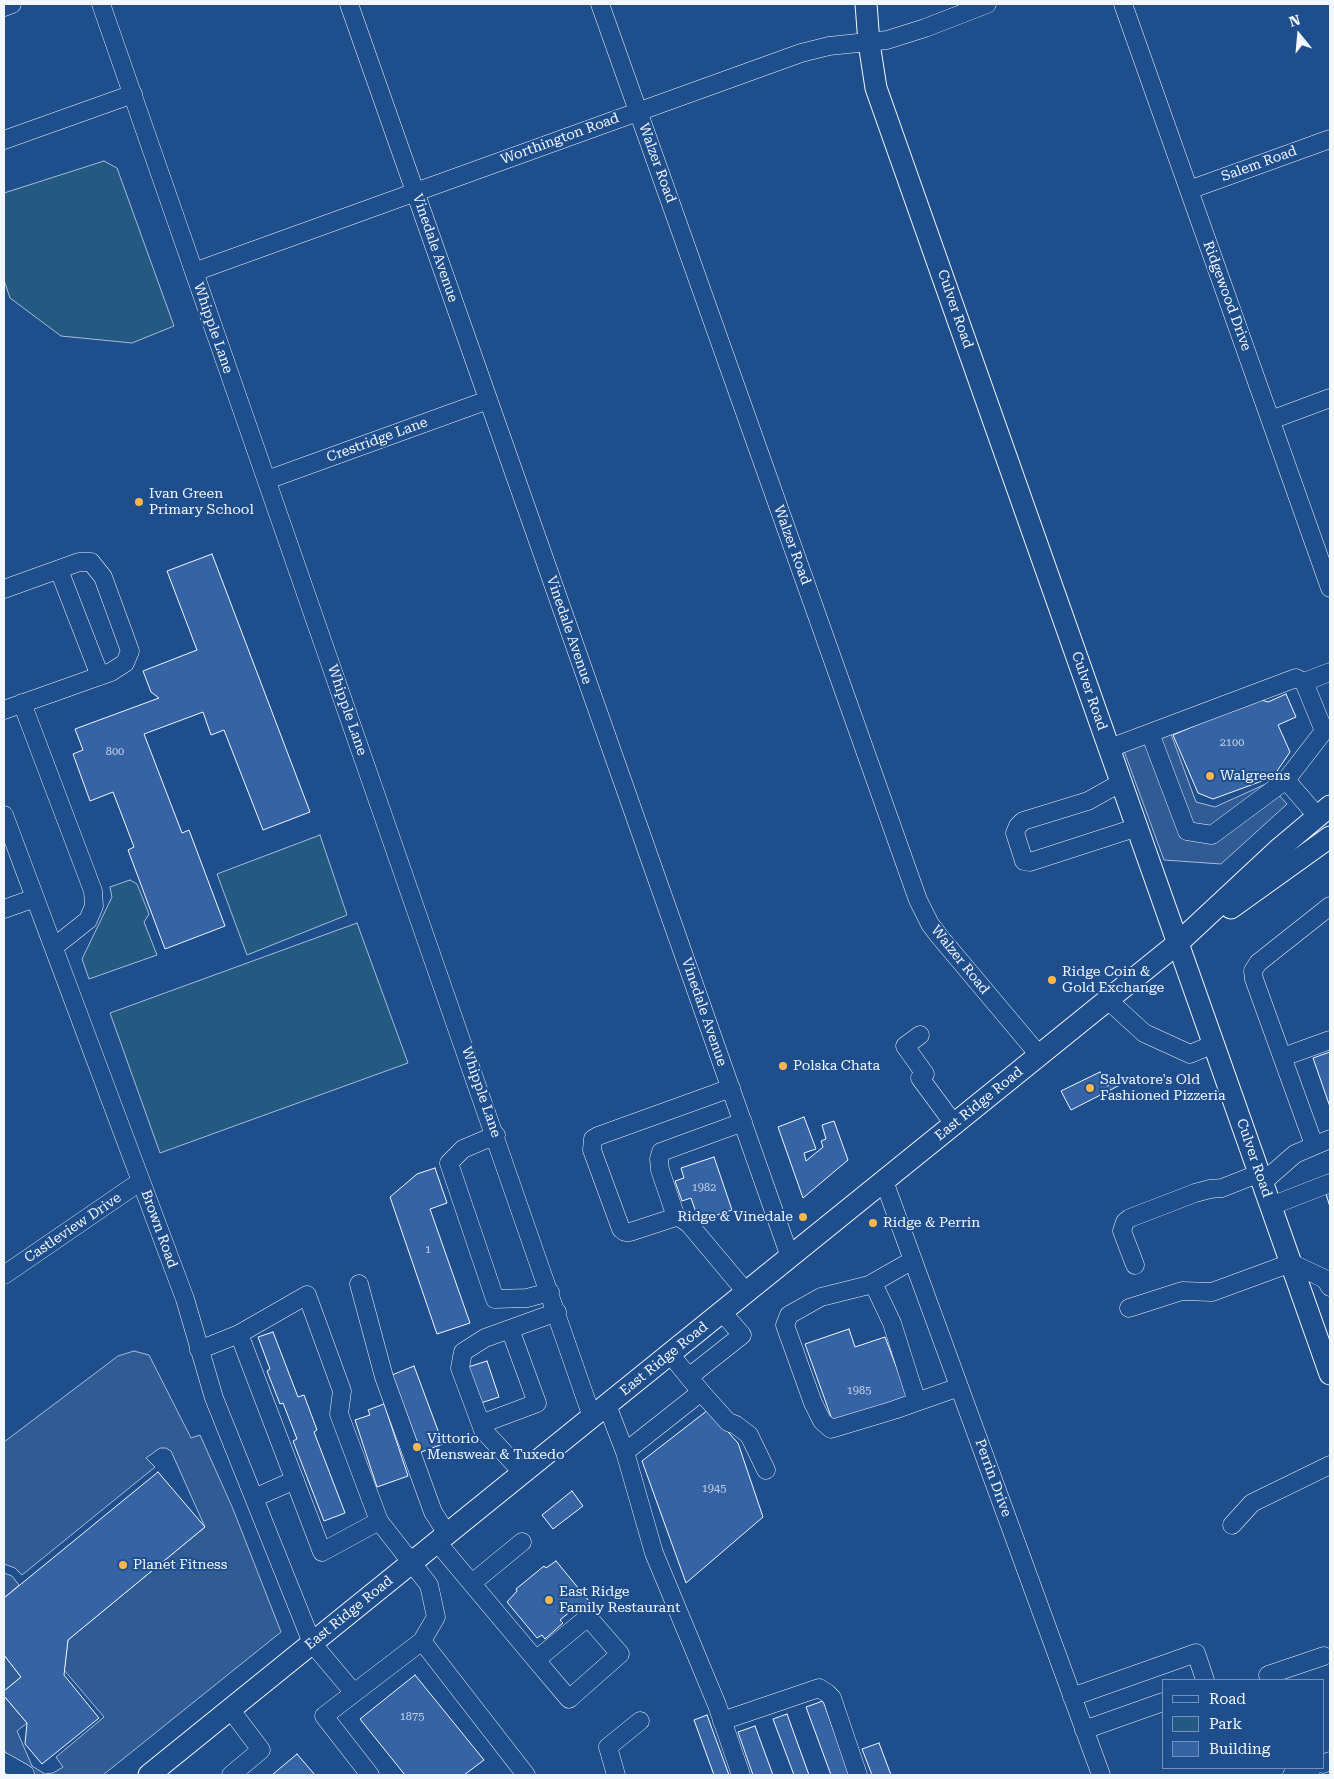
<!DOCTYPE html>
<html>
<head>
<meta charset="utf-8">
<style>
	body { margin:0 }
	#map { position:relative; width:1334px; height:1779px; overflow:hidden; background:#1f4e8c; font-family:"Roboto Serif",serif }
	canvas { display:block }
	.frame { position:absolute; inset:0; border:5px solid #f2f6ff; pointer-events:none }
	.legend { position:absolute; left:1162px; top:1679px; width:162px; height:90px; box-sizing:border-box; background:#1f4e8c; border:1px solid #7391ba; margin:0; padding:6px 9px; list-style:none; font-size:15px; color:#f2f6ff }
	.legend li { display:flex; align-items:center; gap:10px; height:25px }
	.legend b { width:25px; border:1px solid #7391ba }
	.north { position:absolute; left:1274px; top:10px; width:50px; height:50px; -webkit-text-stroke:4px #1f4e8c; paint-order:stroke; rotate:343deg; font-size:14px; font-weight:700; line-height:20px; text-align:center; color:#f2f6ff }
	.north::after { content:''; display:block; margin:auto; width:18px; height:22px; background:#f2f6ff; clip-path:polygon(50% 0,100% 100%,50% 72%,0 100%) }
</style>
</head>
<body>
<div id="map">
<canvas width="1334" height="1779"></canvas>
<div class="frame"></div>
<ul class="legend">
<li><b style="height:6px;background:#1f4e8c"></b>Road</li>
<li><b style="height:14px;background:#245a82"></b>Park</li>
<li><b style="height:14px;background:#3563a3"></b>Building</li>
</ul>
<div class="north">N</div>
</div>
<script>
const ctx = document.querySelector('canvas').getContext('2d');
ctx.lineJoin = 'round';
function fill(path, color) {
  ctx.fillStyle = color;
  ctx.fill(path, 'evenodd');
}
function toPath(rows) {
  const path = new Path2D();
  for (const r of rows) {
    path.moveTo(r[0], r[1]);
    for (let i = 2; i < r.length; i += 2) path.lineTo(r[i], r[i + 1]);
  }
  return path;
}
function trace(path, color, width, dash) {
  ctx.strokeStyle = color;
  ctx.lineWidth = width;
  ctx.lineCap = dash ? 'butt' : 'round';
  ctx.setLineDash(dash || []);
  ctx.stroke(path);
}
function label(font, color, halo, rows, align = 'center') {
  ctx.font = font + ' "Roboto Serif",serif';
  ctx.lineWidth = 4;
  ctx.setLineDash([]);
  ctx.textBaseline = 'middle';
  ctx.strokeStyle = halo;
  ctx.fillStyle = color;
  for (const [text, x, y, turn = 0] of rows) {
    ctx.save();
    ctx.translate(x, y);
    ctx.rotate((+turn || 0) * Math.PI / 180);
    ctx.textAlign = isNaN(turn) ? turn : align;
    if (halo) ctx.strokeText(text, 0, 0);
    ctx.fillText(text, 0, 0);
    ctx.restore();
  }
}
const green = toPath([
	[104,161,117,168,174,326,132,343,61,336,10,298,4,280,4,193,104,161],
	[320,835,347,915,247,955,217,874,320,835],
	[130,880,137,884,149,914,144,922,157,955,89,979,82,959,112,897,110,887,130,880],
	[357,923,408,1063,160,1153,110,1013,357,923]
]);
fill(green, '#245a82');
trace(green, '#a8bbd7', 1);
const parking = toPath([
	[1171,734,1196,802,1215,807,1268,783,1287,804,1221,864,1164,860,1124,751,1171,734],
	[134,1351,149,1355,191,1438,200,1435,233,1509,281,1632,103,1775,13,1775,4,1748,4,1696,27,1723,17,1731,32,1766,45,1774,53,1773,63,1767,56,1757,104,1717,64,1670,68,1640,205,1527,171,1451,166,1448,160,1448,146,1458,155,1467,22,1575,15,1568,4,1564,4,1442,118,1356,134,1351],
	[4,1573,12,1576,19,1585,4,1598,4,1573],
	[4,1655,21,1677,4,1691,4,1655]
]);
fill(parking, '#305b95');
trace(parking, '#a8bbd7', 1);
const building = toPath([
	[212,554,310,812,263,830,224,730,211,735,203,712,144,734,182,833,189,830,225,926,165,949,128,850,134,847,113,792,90,801,73,754,83,750,75,729,159,698,151,692,143,671,197,650,167,571,212,554],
	[1286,694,1296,717,1278,725,1290,752,1273,777,1213,799,1198,793,1173,735,1258,699,1268,702,1286,694],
	[1330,1052,1330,1107,1313,1058,1330,1052],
	[1100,1072,1107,1086,1120,1079,1122,1084,1071,1110,1061,1091,1100,1072],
	[804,1117,816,1149,804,1153,806,1161,823,1147,821,1141,826,1139,822,1125,834,1121,848,1160,803,1198,778,1127,804,1117],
	[714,1157,732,1210,699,1221,691,1198,682,1201,675,1181,684,1178,681,1168,714,1157],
	[435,1168,447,1203,430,1209,470,1323,437,1334,390,1197,417,1174,435,1168],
	[1330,1192,1330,1207,1326,1194,1330,1192],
	[849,1329,855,1347,885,1337,908,1398,834,1425,805,1344,849,1329],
	[273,1332,298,1397,304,1395,317,1430,314,1432,345,1513,324,1521,293,1441,297,1439,283,1403,280,1404,267,1371,270,1369,258,1337,273,1332],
	[487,1361,499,1397,478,1404,465,1368,487,1361],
	[414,1366,443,1444,421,1452,392,1375,414,1366],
	[384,1404,408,1476,377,1487,355,1420,370,1415,368,1410,384,1404],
	[708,1410,738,1443,763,1517,686,1583,642,1461,708,1410],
	[158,1472,205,1527,68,1640,64,1675,99,1718,42,1764,25,1744,27,1723,4,1696,4,1691,21,1677,4,1655,4,1598,158,1472],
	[572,1491,583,1506,553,1529,542,1515,572,1491],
	[556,1561,589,1601,580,1609,577,1606,560,1620,563,1623,545,1639,542,1635,537,1638,507,1602,517,1591,516,1589,544,1566,546,1568,556,1561],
	[415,1675,484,1760,464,1775,405,1775,360,1719,415,1675],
	[823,1701,850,1775,831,1775,806,1707,823,1701],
	[787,1714,809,1775,794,1775,773,1719,787,1714],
	[707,1715,729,1775,714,1775,694,1720,707,1715],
	[755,1726,773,1775,753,1775,738,1732,755,1726],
	[879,1743,891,1775,872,1775,862,1749,879,1743],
	[297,1754,315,1775,272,1775,297,1754]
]);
fill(building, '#3563a3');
trace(building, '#f2f6ff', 1);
const minor = toPath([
	[101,4,592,1417],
	[349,4,790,1257],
	[600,4,918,900,930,924,939,936,1039,1055],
	[1123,4,1330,588],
	[4,7,12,4],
	[4,140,133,94],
	[1189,190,1330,139],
	[194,272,801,53,829,46,887,40,925,28,987,4],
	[1271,420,1330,398],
	[267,480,488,400],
	[59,570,100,676],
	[4,589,79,562,91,562,103,577,130,651,125,663,111,672,4,710],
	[1304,682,1330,672],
	[22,703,93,891,94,906,88,920,54,947],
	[1110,748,1296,678,1304,682,1324,731,1286,780,1212,835,1187,831,1150,733],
	[1286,780,1318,817],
	[1122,782,1088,801,1023,821,1018,826,1015,833,1024,861,1030,862,1138,827],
	[4,815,185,1299,214,1398,312,1643,354,1693],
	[4,909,35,898],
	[1108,1000,1144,1033,1190,1054,1214,1044],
	[920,1035,905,1046,925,1074,920,1078,954,1124],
	[1283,1057,1330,1040],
	[731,1088,598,1136,593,1139,592,1150,621,1229,625,1232,630,1232,676,1217,682,1219,689,1224,746,1292],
	[496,1135,463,1149,449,1163,495,1299,527,1298,550,1292],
	[1314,1145,1254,979,1253,971,1258,963,1330,906],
	[884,1181,1101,1775],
	[1263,1182,1295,1154,1330,1139],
	[1271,1206,1330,1183],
	[676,1217,660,1170,659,1159,661,1152,743,1122],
	[913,1260,869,1285,821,1297,789,1315,785,1325,813,1403,822,1421,831,1429,894,1410,959,1387],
	[1135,1265,1122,1231,1125,1222,1130,1218,1195,1193,1210,1189,1222,1188,1260,1173],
	[4,1275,141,1181],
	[873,1283,892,1323,917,1402],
	[359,1284,384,1377,433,1512,447,1534],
	[1129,1308,1182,1291,1212,1292,1291,1263,1325,1279,1330,1287],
	[239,1334,322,1552,379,1521],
	[199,1350,239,1334,307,1295,342,1391,339,1414,379,1521,429,1585,436,1617,422,1641],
	[689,1377,742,1335,722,1312],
	[701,1392,728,1422,736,1425,749,1435,766,1470],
	[607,1405,625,1452,654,1553,717,1705,741,1775],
	[481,1424,537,1403,510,1329],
	[625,1452,701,1392,670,1354],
	[523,1473,483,1430,460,1368,463,1352,485,1338,557,1312],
	[254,1498,295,1480],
	[1232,1525,1252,1503,1330,1465],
	[437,1542,536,1660,569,1699,620,1654,588,1617,536,1660],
	[472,1583,522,1542],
	[1270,1680,1268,1675,1324,1656],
	[1072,1697,1196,1653,1205,1680],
	[230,1709,261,1750,231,1775],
	[722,1721,819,1688,827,1693,832,1698,858,1775],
	[1084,1730,1163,1702],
	[4,1762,25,1774],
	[1323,1764,1330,1761],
	[370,1775,324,1716,422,1641,526,1775],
	[616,1775,608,1747,640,1721],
	[1292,1775,1312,1768]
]);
const major = toPath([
	[866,4,869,43,876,88,1330,1374],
	[1231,908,1330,837],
	[149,1775,1178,943,1280,848,1330,806]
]);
trace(minor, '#f2f6ff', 19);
trace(major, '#f2f6ff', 23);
trace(minor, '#1f4e8c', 18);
trace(major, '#1f4e8c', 21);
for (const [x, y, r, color] of [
	[139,502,5,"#ffb74d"],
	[1210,776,5,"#ffb74d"],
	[1052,980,5,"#ffb74d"],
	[783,1066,5,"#ffb74d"],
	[1090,1088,5,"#ffb74d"],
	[803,1217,5,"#ffb74d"],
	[873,1223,5,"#ffb74d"],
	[417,1447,5,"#ffb74d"],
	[123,1565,5,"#ffb74d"],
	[549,1600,5,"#ffb74d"]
]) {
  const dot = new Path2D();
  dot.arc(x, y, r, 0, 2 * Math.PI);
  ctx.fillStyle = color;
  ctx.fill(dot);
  trace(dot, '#1f4e8c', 2);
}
label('11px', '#c3d1e8', null, [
	["2100",1232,743],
	["800",115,752],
	["1982",704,1188],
	["1",428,1250],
	["1985",859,1391],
	["1945",714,1489],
	["1875",412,1717]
]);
label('14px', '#f2f6ff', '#1f4e8c', [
	["Worthington Road",560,139,-20],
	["Walzer Road",657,163,70],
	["Salem Road",1259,164,-20],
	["Vinedale Avenue",435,248,71],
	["Ridgewood Drive",1227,296,70],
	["Culver Road",955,309,71],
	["Whipple Lane",213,328,71],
	["Crestridge Lane",377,440,-20],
	["Walzer Road",792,545,70],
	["Vinedale Avenue",569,630,71],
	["Culver Road",1089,691,71],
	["Whipple Lane",347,710,71],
	["Walzer Road",960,960,51],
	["Vinedale Avenue",704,1012,71],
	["Whipple Lane",481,1092,71],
	["East Ridge Road",979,1104,-39],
	["Culver Road",1254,1158,71],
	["Castleview Drive",73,1228,-34],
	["Brown Road",159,1229,70],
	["East Ridge Road",664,1359,-39],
	["Perrin Drive",993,1478,70],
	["East Ridge Road",349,1613,-39]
]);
label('14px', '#f2f6ff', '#1f4e8c', [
	["Ivan Green",149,494],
	["Primary School",149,510],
	["Walgreens",1220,776],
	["Ridge Coin &",1062,972],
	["Gold Exchange",1062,988],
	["Polska Chata",793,1066],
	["Salvatore's Old",1100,1080],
	["Fashioned Pizzeria",1100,1096],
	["Ridge & Vinedale",793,1217,"right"],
	["Ridge & Perrin",883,1223],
	["Vittorio",427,1439],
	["Menswear & Tuxedo",427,1455],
	["Planet Fitness",133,1565],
	["East Ridge",559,1592],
	["Family Restaurant",559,1608]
], 'left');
</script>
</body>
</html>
